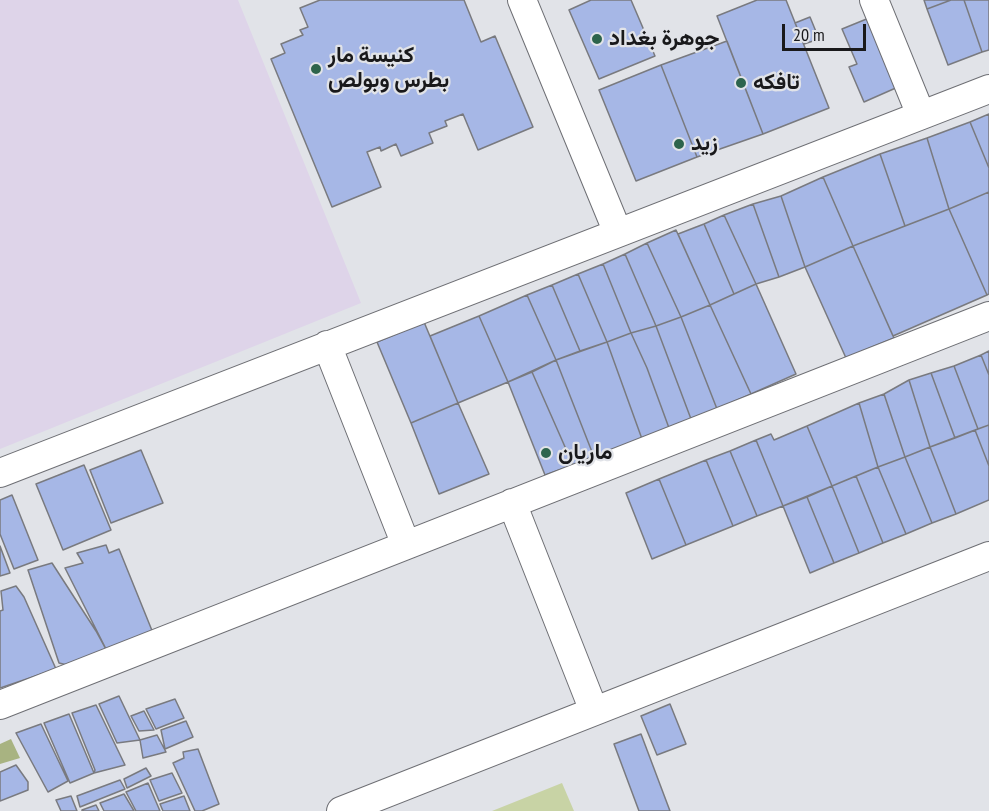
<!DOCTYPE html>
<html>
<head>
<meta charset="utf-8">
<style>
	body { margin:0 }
	#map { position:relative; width:989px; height:811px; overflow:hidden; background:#e1e3e8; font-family:"PT Sans Narrow",sans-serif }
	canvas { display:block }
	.scale { position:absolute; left:782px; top:24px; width:84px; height:27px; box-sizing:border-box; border:3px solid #19191b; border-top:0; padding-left:8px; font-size:18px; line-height:21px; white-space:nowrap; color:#19191b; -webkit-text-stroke:4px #e1e3e8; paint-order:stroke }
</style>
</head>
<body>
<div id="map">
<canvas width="989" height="811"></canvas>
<div class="scale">20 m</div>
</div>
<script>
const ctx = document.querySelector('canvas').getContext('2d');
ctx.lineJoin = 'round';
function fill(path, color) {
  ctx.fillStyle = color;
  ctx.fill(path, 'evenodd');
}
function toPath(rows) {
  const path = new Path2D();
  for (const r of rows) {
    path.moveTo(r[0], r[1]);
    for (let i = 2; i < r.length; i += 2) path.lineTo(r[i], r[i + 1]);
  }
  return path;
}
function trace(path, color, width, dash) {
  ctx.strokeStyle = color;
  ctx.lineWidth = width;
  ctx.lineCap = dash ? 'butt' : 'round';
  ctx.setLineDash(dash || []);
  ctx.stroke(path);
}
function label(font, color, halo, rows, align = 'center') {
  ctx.font = font + ' "PT Sans Narrow",Vazirmatn,sans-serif';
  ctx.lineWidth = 4.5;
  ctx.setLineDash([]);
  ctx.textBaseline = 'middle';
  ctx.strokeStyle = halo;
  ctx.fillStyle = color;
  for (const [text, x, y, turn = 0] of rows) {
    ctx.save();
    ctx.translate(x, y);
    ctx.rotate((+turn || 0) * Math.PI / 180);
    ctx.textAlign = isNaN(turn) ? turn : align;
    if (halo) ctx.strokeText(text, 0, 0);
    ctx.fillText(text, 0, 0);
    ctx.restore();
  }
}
fill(toPath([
	[0,0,238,0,361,303,0,449]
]), '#ded4e9');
fill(toPath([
	[562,783,574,811,492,811]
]), '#c8d3a5');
fill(toPath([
	[11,739,20,758,0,764,0,744]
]), '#a8b381');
const building = toPath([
	[320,0,464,0,481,42,495,36,533,127,478,150,463,114,445,121,447,126,429,133,433,143,401,156,396,144,381,151,380,147,367,152,381,187,332,207,271,59,285,53,281,44,303,35,300,30,308,27,300,8,320,0],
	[591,0,631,0,655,56,599,79,569,10,591,0],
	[757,0,786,0,829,108,763,134,717,16,757,0],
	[924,0,951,0,927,9,924,0],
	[951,0,964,0,982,52,948,65,927,9,951,0],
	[964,0,989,0,989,50,982,52,964,0],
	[810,17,819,39,804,44,795,23,810,17],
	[869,18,898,87,864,102,849,67,857,64,842,29,869,18],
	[727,41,763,134,697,157,661,65,727,41],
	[661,65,697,157,636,181,599,90,661,65],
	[989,114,989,168,970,122,989,114],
	[970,122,989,168,989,192,949,209,927,138,970,122],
	[927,138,949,209,905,226,880,154,927,138],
	[880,154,905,226,853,246,823,177,880,154],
	[823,177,853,246,805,267,781,196,823,177],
	[989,192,989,294,987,295,949,209,989,192],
	[781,196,805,267,779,277,753,204,781,196],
	[753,204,779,277,756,284,724,215,753,204],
	[949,209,987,295,893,336,853,246,949,209],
	[724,215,756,284,734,294,704,224,724,215],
	[704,224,734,294,710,305,678,234,704,224],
	[676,230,710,305,681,317,647,243,676,230],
	[647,243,681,317,656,326,625,254,647,243],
	[853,246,894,338,846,358,805,267,853,246],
	[625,254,656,326,631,333,603,264,625,254],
	[603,264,631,333,607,342,578,274,603,264],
	[578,274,607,342,580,351,552,285,578,274],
	[756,284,796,374,751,394,710,305,756,284],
	[552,285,580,351,556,360,527,295,552,285],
	[527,295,556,360,508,382,479,316,527,295],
	[710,305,751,394,717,409,681,317,710,305],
	[479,316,508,382,458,403,430,336,479,316],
	[681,317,717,409,691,419,656,326,681,317],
	[424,322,458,403,411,423,377,342,424,322],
	[656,326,691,419,669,428,647,368,631,333,656,326],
	[631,333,647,368,669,428,642,439,607,342,631,333],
	[607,342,642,439,594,457,556,360,607,342],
	[989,351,989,375,981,355,989,351],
	[981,355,989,375,989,425,978,429,954,366,981,355],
	[556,360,594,457,573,465,532,372,556,360],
	[954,366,978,429,955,438,931,373,954,366],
	[532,372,573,465,545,475,508,382,532,372],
	[931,373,955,438,930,447,909,380,931,373],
	[909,380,930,447,905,457,884,394,909,380],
	[884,394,905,457,878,467,859,403,884,394],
	[458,403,489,474,439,494,411,423,458,403],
	[859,403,878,467,832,486,807,426,859,403],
	[989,425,989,466,975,430,989,425],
	[807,426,832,486,783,506,756,440,771,434,774,440,807,426],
	[975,430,989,466,989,500,956,514,930,447,975,430],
	[756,440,783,506,757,516,730,451,756,440],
	[930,447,956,514,932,523,905,457,930,447],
	[141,450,163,503,111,523,90,470,141,450],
	[730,451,757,516,733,526,706,460,730,451],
	[905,457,932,523,906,534,878,467,905,457],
	[706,460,733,526,686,545,659,479,706,460],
	[84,465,111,530,63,550,36,484,84,465],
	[878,467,906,534,883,543,856,476,878,467],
	[856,476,883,543,859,553,832,486,856,476],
	[659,479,686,545,652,559,626,493,659,479],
	[832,486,859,553,834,563,807,497,832,486],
	[12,495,38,560,14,569,0,534,0,500,12,495],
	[807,497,834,563,810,573,783,506,807,497],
	[106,545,109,553,119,549,153,633,107,651,65,568,83,563,77,553,106,545],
	[0,546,10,573,0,576,0,546],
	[52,563,96,631,109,655,87,670,59,663,28,570,52,563],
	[16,586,24,597,56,669,0,688,0,611,3,610,1,591,16,586],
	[119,696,140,740,117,743,99,704,119,696],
	[175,699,184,718,156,729,146,709,175,699],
	[670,704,686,744,657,755,641,716,670,704],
	[96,705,125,765,94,773,95,770,72,713,96,705],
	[144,711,154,730,139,731,131,716,144,711],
	[69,714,94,773,70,783,44,723,69,714],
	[186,721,193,737,165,749,161,730,186,721],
	[41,724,68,781,48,792,16,733,41,724],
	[641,734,670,811,639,811,614,744,641,734],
	[157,735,166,752,143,758,140,740,157,735],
	[198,749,219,804,202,811,195,811,173,763,184,758,183,752,198,749],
	[16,765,28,782,28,790,0,801,0,772,16,765],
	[146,768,151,776,127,788,124,779,146,768],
	[172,773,182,793,159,801,150,780,172,773],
	[120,780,125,789,80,807,77,796,120,780],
	[148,783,160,811,136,811,126,792,148,783],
	[124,794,134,811,104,811,100,803,124,794],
	[71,796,77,811,61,811,56,800,71,796],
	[184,796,190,811,163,811,160,804,184,796],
	[96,805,99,811,82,811,82,810,96,805]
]);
fill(building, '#a6b7e6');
trace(building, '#797a7f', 1.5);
const street = toPath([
	[522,0,618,233],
	[874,0,921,115],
	[327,345,406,545],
	[0,473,989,89],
	[512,503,594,711],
	[0,705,989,316],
	[341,811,989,556]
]);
trace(street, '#6e6f74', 30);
trace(street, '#fff', 28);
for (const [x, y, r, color] of [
	[597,39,6,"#2d644c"],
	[316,69,6,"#2d644c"],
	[741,83,6,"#2d644c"],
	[679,144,6,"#2d644c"],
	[546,453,6,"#2d644c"]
]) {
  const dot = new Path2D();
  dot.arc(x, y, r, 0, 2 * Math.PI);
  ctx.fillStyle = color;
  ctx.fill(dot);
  trace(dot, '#e1e3e8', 2);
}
label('bold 22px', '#19191b', '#e1e3e8', [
	["جوهرة بغداد",609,39],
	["كنيسة مار",328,56],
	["بطرس وبولص",328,81],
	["تافكه",753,83],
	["زيد",691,144],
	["ماريان",558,453]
], 'left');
</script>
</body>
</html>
